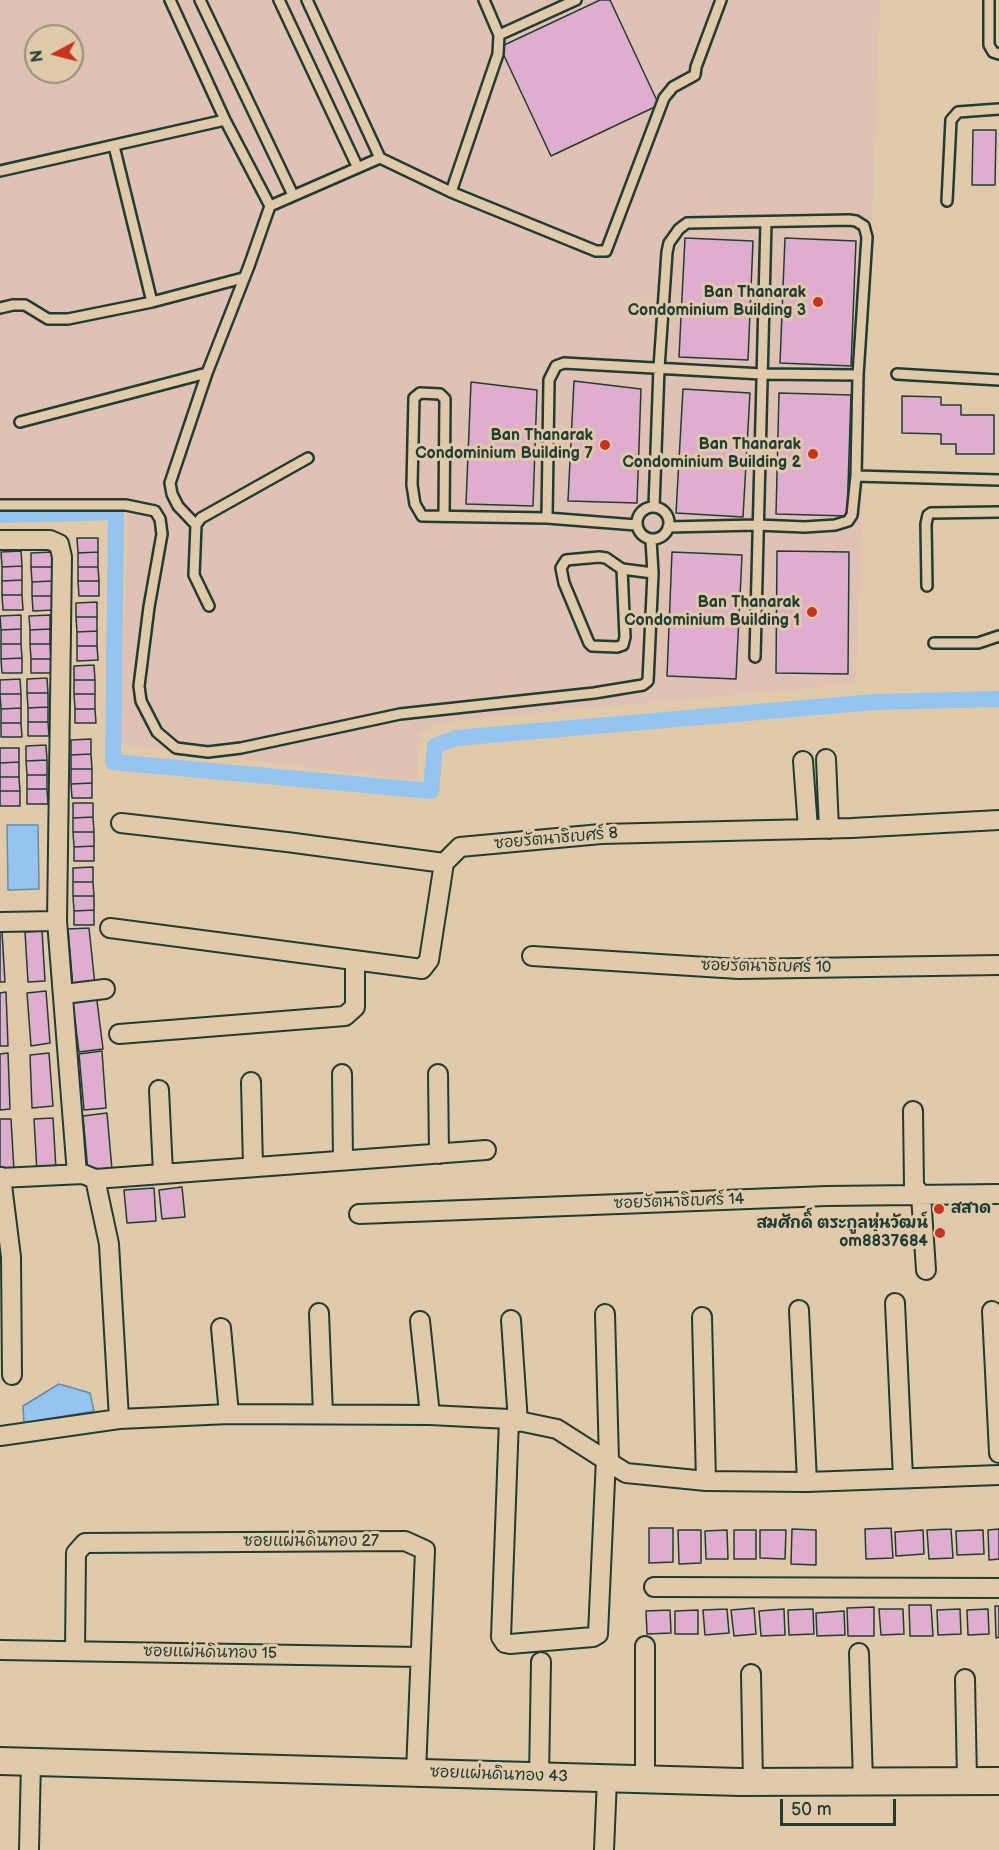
<!DOCTYPE html>
<html>
<head>
<meta charset="utf-8">
<style>
	body { margin:0 }
	#map { position:relative; width:999px; height:1850px; overflow:hidden; background:#e0caaa; font-family:"Balsamiq Sans",sans-serif }
	canvas { display:block }
	.north { position:absolute; left:24px; top:24px; width:60px; height:60px; box-sizing:border-box; background:#e0caaa; border:2px solid #93927b; border-radius:50%; rotate:263deg; font-size:16px; font-weight:700; line-height:24px; text-align:center; color:#1f3d34 }
	.north::after { content:''; display:block; margin:auto; width:21px; height:27px; background:#c8321e; clip-path:polygon(50% 0,100% 100%,50% 72%,0 100%) }
	.scale { position:absolute; left:780px; top:1799px; width:116px; height:27px; box-sizing:border-box; border:3px solid #1f3d34; border-top:0; padding-left:8px; font-size:18px; line-height:21px; white-space:nowrap; color:#1f3d34; -webkit-text-stroke:4px #e0caaa; paint-order:stroke }
</style>
</head>
<body>
<div id="map">
<canvas width="999" height="1850"></canvas>
<div class="north">N</div>
<div class="scale">50 m</div>
</div>
<script>
const ctx = document.querySelector('canvas').getContext('2d');
ctx.lineJoin = 'round';
function fill(path, color) {
  ctx.fillStyle = color;
  ctx.fill(path, 'evenodd');
}
function toPath(rows) {
  const path = new Path2D();
  for (const r of rows) {
    if (r.length === 3) {
      path.moveTo(r[0] + r[2], r[1]);
      path.arc(r[0], r[1], r[2], 0, 2 * Math.PI);
      continue;
    }
    path.moveTo(r[0], r[1]);
    for (let i = 2; i < r.length; i += 2) path.lineTo(r[i], r[i + 1]);
  }
  return path;
}
function trace(path, color, width, dash) {
  ctx.strokeStyle = color;
  ctx.lineWidth = width;
  ctx.lineCap = dash ? 'butt' : 'round';
  ctx.setLineDash(dash || []);
  ctx.stroke(path);
}
function label(font, color, halo, rows, align = 'center') {
  ctx.font = font + ' "Balsamiq Sans","Playpen Sans Thai",sans-serif';
  ctx.lineWidth = 6;
  ctx.setLineDash([]);
  ctx.textBaseline = 'middle';
  ctx.strokeStyle = halo;
  ctx.fillStyle = color;
  for (const [text, x, y, turn = 0] of rows) {
    ctx.save();
    ctx.translate(x, y);
    ctx.rotate((+turn || 0) * Math.PI / 180);
    ctx.textAlign = isNaN(turn) ? turn : align;
    if (halo) ctx.strokeText(text, 0, 0);
    ctx.fillText(text, 0, 0);
    ctx.restore();
  }
}
fill(toPath([
	[0,0,880,0,856,684,452,721,420,732,417,781,119,744,129,506,0,500],
	[36,36,72,36,72,72,36,72]
]), '#e0c2b5');
const water = toPath([
	[7,825,38,825,39,889,8,890,7,825],
	[59,1384,90,1393,94,1411,24,1423,23,1406,59,1384]
]);
fill(water, '#94c4ef');
trace(water, '#658ea4', 1.5);
trace(toPath([
	[0,515,116,512,113,762,431,791,435,746,456,738,875,702,999,699]
]), '#94c4ef', 16);
const building = toPath([
	[600,0,610,0,659,105,551,156,500,47,600,0],
	[973,130,996,130,995,185,972,185,973,130],
	[685,238,753,241,748,360,679,357,685,238],
	[785,238,856,241,851,366,780,363,785,238],
	[574,381,641,389,637,503,568,501,574,381],
	[471,382,537,390,533,506,466,504,471,382],
	[683,389,750,393,743,517,676,513,683,389],
	[779,393,851,395,847,516,776,514,779,393],
	[902,396,941,397,941,405,961,405,961,415,994,415,994,454,956,454,956,444,941,444,941,434,902,433,902,396],
	[77,538,98,538,98,552,78,553,77,538],
	[21,551,22,566,2,567,1,552,21,551],
	[777,551,849,552,848,674,776,673,777,551],
	[52,552,52,567,31,567,31,553,52,552],
	[98,552,98,567,78,567,78,553,98,552],
	[672,552,742,555,736,679,667,676,672,552],
	[22,566,22,580,2,581,2,567,22,566],
	[31,567,52,567,52,581,32,582,31,567],
	[78,567,98,567,99,581,78,581,78,567],
	[22,580,22,595,2,595,2,581,22,580],
	[52,581,53,596,32,596,32,582,52,581],
	[78,581,99,581,99,596,79,596,78,581],
	[2,595,22,595,23,610,3,610,2,595],
	[32,596,53,596,53,610,33,611,32,596],
	[97,602,97,617,76,617,76,603,97,602],
	[21,615,21,629,1,630,0,616,21,615],
	[50,615,50,629,30,630,29,616,50,615],
	[76,617,97,617,97,631,77,632,76,617],
	[21,629,21,644,1,644,1,630,21,629],
	[50,629,50,644,30,644,30,630,50,629],
	[97,631,97,646,77,646,77,632,97,631],
	[1,644,21,644,22,658,1,659,1,644],
	[30,644,50,644,51,659,31,659,30,644],
	[77,646,97,646,98,660,77,661,77,646],
	[22,658,22,673,2,673,1,659,22,658],
	[31,659,51,659,51,673,31,673,31,659],
	[94,665,95,680,74,680,74,666,94,665],
	[47,678,48,693,27,693,27,679,47,678],
	[20,679,21,694,0,694,0,680,20,679],
	[74,680,95,680,95,694,74,694,74,680],
	[27,693,48,693,48,707,28,708,27,693],
	[0,694,21,694,21,708,1,709,0,694],
	[74,694,95,694,95,709,75,709,74,694],
	[48,707,48,722,28,722,28,708,48,707],
	[21,708,21,723,1,723,1,709,21,708],
	[75,709,95,709,96,723,75,723,75,709],
	[28,722,48,722,49,736,28,736,28,722],
	[1,723,21,723,22,737,1,737,1,723],
	[91,739,91,754,71,755,71,740,91,739],
	[46,745,47,760,26,761,26,746,46,745],
	[0,748,19,748,19,762,0,763,0,748],
	[91,754,92,769,71,769,71,755,91,754],
	[47,760,47,775,27,775,26,761,47,760],
	[19,762,19,777,0,777,0,763,19,762],
	[71,769,92,769,92,783,71,784,71,769],
	[27,775,47,775,47,789,27,789,27,775],
	[0,777,19,777,20,791,0,791,0,777],
	[92,783,92,798,72,798,71,784,92,783],
	[27,789,47,789,48,804,27,804,27,789],
	[0,791,20,791,20,806,0,806,0,791],
	[73,803,93,803,93,817,73,818,73,803],
	[93,817,94,832,73,832,73,818,93,817],
	[73,832,94,832,94,846,74,847,73,832],
	[94,846,94,861,74,861,74,847,94,846],
	[93,867,93,882,73,882,73,868,93,867],
	[73,882,93,882,94,896,73,896,73,882],
	[73,896,94,896,94,910,74,911,73,896],
	[94,910,94,925,74,925,74,911,94,910],
	[89,928,95,985,73,987,68,929,89,928],
	[42,931,45,981,28,982,25,932,42,931],
	[0,932,2,932,5,982,0,982,0,932],
	[46,991,50,1043,31,1046,27,993,46,991],
	[6,992,8,1046,0,1046,0,993,6,992],
	[96,993,103,1049,79,1052,72,996,96,993],
	[102,1051,106,1108,84,1110,79,1054,102,1051],
	[8,1053,10,1109,0,1110,0,1054,8,1053],
	[49,1053,53,1106,32,1108,30,1055,49,1053],
	[107,1113,112,1170,88,1172,83,1116,107,1113],
	[53,1118,56,1170,37,1172,34,1119,53,1118],
	[0,1119,11,1119,14,1171,0,1172,0,1119],
	[182,1187,185,1217,162,1219,159,1190,182,1187],
	[154,1188,156,1221,127,1223,124,1190,154,1188],
	[649,1528,673,1528,673,1562,649,1563,649,1528],
	[891,1528,893,1558,866,1559,865,1529,891,1528],
	[792,1529,816,1530,816,1565,791,1564,792,1529],
	[951,1529,953,1558,929,1559,927,1530,951,1529],
	[999,1529,999,1559,989,1560,988,1530,999,1529],
	[678,1530,701,1530,701,1563,679,1564,678,1530],
	[727,1530,728,1559,706,1559,705,1531,727,1530],
	[734,1530,756,1530,756,1559,734,1559,734,1530],
	[760,1530,786,1530,785,1559,760,1558,760,1530],
	[923,1530,924,1554,896,1556,895,1532,923,1530],
	[983,1530,984,1554,957,1555,956,1531,983,1530],
	[909,1605,931,1605,933,1636,910,1636,909,1605],
	[995,1606,999,1606,999,1637,996,1638,995,1606],
	[874,1607,874,1636,848,1636,847,1608,874,1607],
	[754,1608,756,1634,734,1636,731,1610,754,1608],
	[727,1609,729,1633,705,1635,703,1610,727,1609],
	[784,1609,785,1635,761,1636,759,1611,784,1609],
	[813,1609,814,1634,789,1635,788,1610,813,1609],
	[879,1609,903,1609,904,1634,881,1635,879,1609],
	[960,1609,961,1634,938,1635,937,1610,960,1609],
	[988,1609,989,1634,968,1635,967,1610,988,1609],
	[670,1610,671,1633,647,1634,646,1611,670,1610],
	[698,1610,698,1634,675,1634,675,1611,698,1610],
	[844,1611,845,1635,817,1636,816,1613,844,1611]
]);
fill(building, '#dfaece');
trace(building, '#1f3d34', 1.5);
const lane = toPath([
	[170,0,225,120,270,206],
	[200,0,293,195],
	[279,0,357,166],
	[307,0,380,158],
	[989,0,989,45,993,52,999,54],
	[499,35,576,0],
	[114,146,152,302],
	[0,171,225,120],
	[451,192,498,54,499,35,484,0],
	[947,201,951,120,958,112,999,109],
	[0,308,13,305,25,305,48,319,68,319,152,302,243,278],
	[897,374,999,380],
	[20,422,207,373],
	[0,505,126,505,155,511,160,519,162,534,149,607,139,686,141,701,157,732,176,748,208,752,241,748,400,714,594,693,643,685,648,681,653,573,651,540],
	[653,523,16],
	[654,507,659,368,667,252,669,243,679,229,687,223,849,220,856,221,864,226,867,237,858,375,856,476],
	[444,516,445,399,440,394,420,393,414,398,412,485,415,504,422,516,547,518,636,525],
	[547,518,549,380,556,366,564,363,762,374,858,375],
	[196,525,178,506,172,494,170,483,207,373,249,266,270,206,380,158,451,192,596,251,606,251,664,98,673,87,695,75,696,67,721,0],
	[668,527,757,525,805,527,835,525,848,521,852,515,856,476,999,480],
	[622,569,606,558,599,557,566,560,561,568,564,583,589,643,592,646,617,647,623,645,625,637,622,569,653,573],
	[927,586,926,524,928,515,931,513,999,512],
	[209,606,194,575,196,525,201,518,308,458],
	[934,643,978,643,999,636],
	[755,657,766,222]
]);
const street = toPath([
	[0,540,50,540,59,544,62,557,57,921,77,1174],
	[826,759,829,829],
	[803,761,808,829],
	[121,823,287,842,444,863,460,847,601,834,852,828,999,820],
	[0,922,57,921],
	[110,928,422,969,429,960,444,863],
	[532,956,739,969,999,965],
	[64,994,105,989],
	[119,1034,345,1016,355,1007,355,961],
	[342,1074,343,1160],
	[438,1074,439,1154],
	[251,1082,253,1167],
	[159,1090,163,1173],
	[913,1111,914,1186,921,1195,926,1270],
	[1,1177,11,1257,12,1375],
	[0,1178,83,1174,95,1179,486,1150],
	[95,1179,109,1244,119,1419],
	[359,1214,827,1196,999,1194],
	[895,1303,903,1478],
	[799,1310,807,1482],
	[992,1311,999,1453],
	[319,1313,323,1414],
	[605,1314,609,1460],
	[702,1317,706,1481],
	[511,1320,518,1422],
	[420,1321,430,1415],
	[221,1328,229,1414],
	[509,1419,501,1637,505,1643,510,1644,593,1637,598,1634,606,1458],
	[0,1436,119,1419,229,1414,430,1415,509,1419,557,1429,626,1473,706,1481,807,1482,999,1475],
	[654,1587,999,1588],
	[0,1650,420,1657],
	[75,1651,76,1553,85,1543,405,1541,425,1550,416,1772],
	[859,1653,863,1781],
	[751,1674,753,1782],
	[965,1679,967,1780],
	[539,1777,541,1662],
	[645,1778,645,1646],
	[29,1850,31,1762],
	[604,1850,607,1779]
]);
const secondary = toPath([
	[0,1761,740,1782,999,1781]
]);
trace(lane, '#1f3d34', 14);
trace(street, '#1f3d34', 22);
trace(secondary, '#1f3d34', 30);
trace(lane, '#e0caaa', 9);
trace(street, '#e0caaa', 18);
trace(secondary, '#e0caaa', 26);
for (const [x, y, r, color] of [
	[818,302,6,"#c8321e"],
	[605,445,6,"#c8321e"],
	[813,454,6,"#c8321e"],
	[812,612,6,"#c8321e"],
	[939,1209,6,"#c8321e"],
	[940,1233,6,"#c8321e"]
]) {
  const dot = new Path2D();
  dot.arc(x, y, r, 0, 2 * Math.PI);
  ctx.fillStyle = color;
  ctx.fill(dot);
  trace(dot, '#e0caaa', 2);
}
label('bold 16px', '#1f3d34', '#e0caaa', [
	["Ban Thanarak",806,293],
	["Condominium Building 3",806,311],
	["Ban Thanarak",593,436],
	["Condominium Building 7",593,454],
	["Ban Thanarak",801,445],
	["Condominium Building 2",801,463],
	["Ban Thanarak",800,603],
	["Condominium Building 1",800,621],
	["สสาด",951,1209,"left"],
	["สมศักดิ์ ตระกูลหุ่นวัฒน์",928,1224],
	["om8837684",928,1242]
], 'right');
label('16px', '#1f3d34', '#e0caaa', [
	["ซอยรัตนาธิเบศร์ 8",556,839,-5],
	["ซอยรัตนาธิเบศร์ 10",766,967,1],
	["ซอยรัตนาธิเบศร์ 14",679,1202,-2],
	["ซอยแผ่นดินทอง 27",311,1542],
	["ซอยแผ่นดินทอง 15",210,1653,1],
	["ซอยแผ่นดินทอง 43",499,1775,2]
]);
</script>
</body>
</html>
